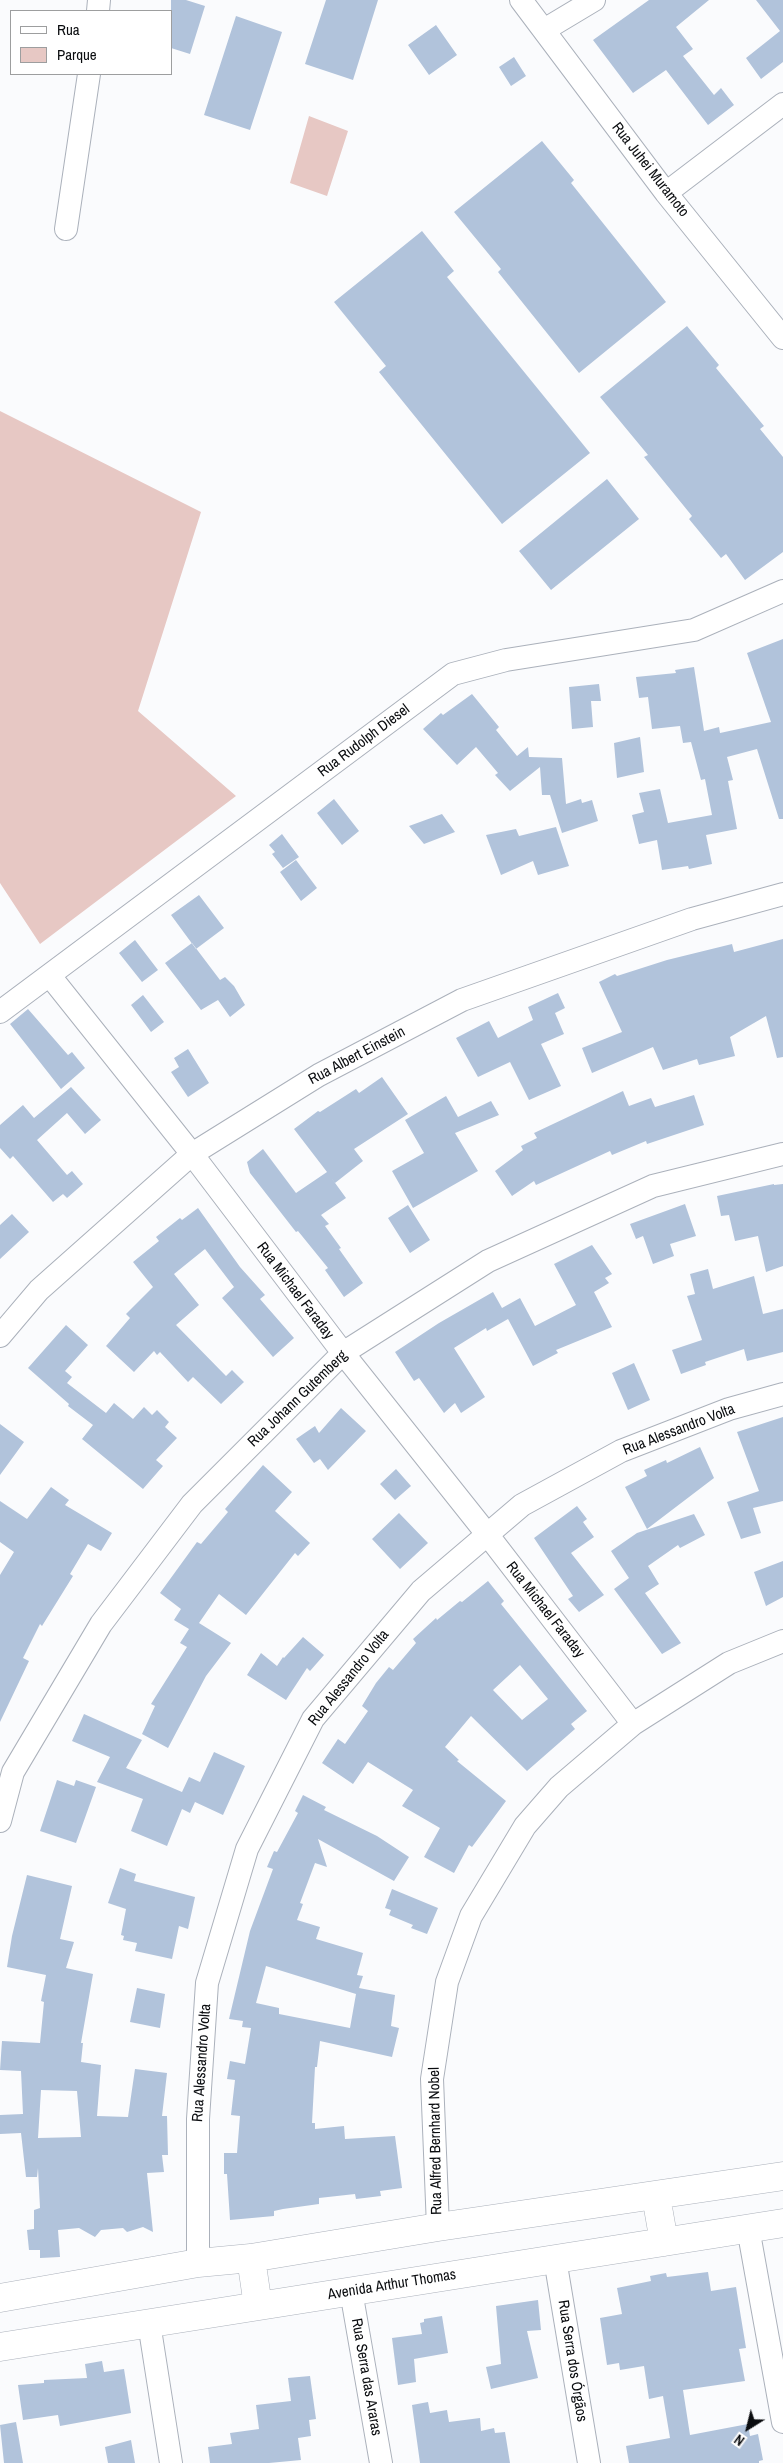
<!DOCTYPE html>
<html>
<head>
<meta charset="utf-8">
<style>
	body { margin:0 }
	#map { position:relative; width:783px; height:2463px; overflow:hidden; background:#fafbfd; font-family:"Archivo Narrow",sans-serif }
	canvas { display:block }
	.legend { position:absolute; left:10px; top:10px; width:162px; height:65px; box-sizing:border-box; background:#fff; border:1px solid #9d9e9f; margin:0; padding:6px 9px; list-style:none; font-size:15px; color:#0a0c0f }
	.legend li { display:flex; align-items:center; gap:10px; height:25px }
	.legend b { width:25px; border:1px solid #9d9e9f }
	.north { position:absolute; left:723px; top:2403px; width:50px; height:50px; -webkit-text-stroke:4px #fff; paint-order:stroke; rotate:216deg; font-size:14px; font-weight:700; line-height:20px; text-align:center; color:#0a0c0f }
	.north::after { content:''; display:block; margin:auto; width:18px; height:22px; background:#0a0c0f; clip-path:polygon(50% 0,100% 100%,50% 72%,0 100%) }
</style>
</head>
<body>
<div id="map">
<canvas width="783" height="2463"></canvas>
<ul class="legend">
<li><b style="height:6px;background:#fff"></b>Rua</li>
<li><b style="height:14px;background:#e7c8c4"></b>Parque</li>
</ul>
<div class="north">N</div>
</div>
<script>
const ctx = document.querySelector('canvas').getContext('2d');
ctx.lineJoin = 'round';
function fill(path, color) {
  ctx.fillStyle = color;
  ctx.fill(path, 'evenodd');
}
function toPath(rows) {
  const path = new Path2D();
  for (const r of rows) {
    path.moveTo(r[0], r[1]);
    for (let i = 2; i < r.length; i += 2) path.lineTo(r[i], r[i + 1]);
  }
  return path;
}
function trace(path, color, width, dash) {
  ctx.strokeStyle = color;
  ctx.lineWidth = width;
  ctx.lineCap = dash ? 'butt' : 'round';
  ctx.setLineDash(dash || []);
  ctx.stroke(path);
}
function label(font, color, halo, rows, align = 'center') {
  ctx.font = font + ' "Archivo Narrow",sans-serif';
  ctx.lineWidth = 5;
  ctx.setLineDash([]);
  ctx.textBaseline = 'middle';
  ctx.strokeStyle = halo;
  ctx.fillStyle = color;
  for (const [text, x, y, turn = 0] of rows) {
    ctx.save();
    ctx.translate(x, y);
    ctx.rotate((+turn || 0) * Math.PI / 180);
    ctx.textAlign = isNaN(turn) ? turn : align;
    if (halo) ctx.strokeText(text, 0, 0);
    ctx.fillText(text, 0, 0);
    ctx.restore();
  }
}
fill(toPath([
	[309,116,348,131,327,196,290,183],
	[0,411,201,512,138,711,236,796,40,944,0,883]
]), '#e7c8c4');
fill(toPath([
	[171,0,186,0,205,6,190,54,171,48],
	[326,0,378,0,353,80,305,64],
	[649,0,709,0,676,27,693,49,683,56,714,95,721,88,734,105,708,125,666,70,633,93,593,40],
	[756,0,783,0,783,62,761,79,746,58,780,31],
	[236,16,282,32,250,130,204,115],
	[436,25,457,55,429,75,408,45],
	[514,57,526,76,511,86,499,67],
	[542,141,574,180,571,183,666,302,579,373,498,272,501,269,454,212],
	[422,231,454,271,447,277,590,453,502,524,379,372,386,366,334,302],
	[687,326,719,365,716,368,764,426,760,429,783,457,783,552,745,580,726,554,721,558,689,519,692,516,644,457,648,455,600,397],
	[607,479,639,519,551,590,519,551],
	[783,639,783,819,779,819,757,749,727,757,733,780,728,781,737,829,706,835,712,864,689,869,688,866,662,870,657,840,639,844,632,815,644,812,639,793,660,789,668,823,712,815,705,779,701,780,691,742,683,743,680,726,652,729,648,697,639,698,636,677,676,673,675,670,694,667,704,731,719,727,720,733,771,722,747,653],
	[599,684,601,701,591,701,593,727,572,729,569,687],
	[472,694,499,727,496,730,517,756,528,747,529,757,562,758,566,804,581,799,582,803,592,800,598,821,562,833,550,795,542,795,540,767,510,791,495,775,498,773,476,747,457,765,423,729,441,713,443,715],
	[640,737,644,772,617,778,614,743],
	[334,799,359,831,342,845,317,813],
	[442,814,455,832,424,844,409,826],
	[556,827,569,866,538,875,533,861,501,875,486,835,516,829,519,836],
	[282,834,299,857,283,868,272,854,275,852,269,845],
	[296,860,317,888,301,901,280,872],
	[199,895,224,928,196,949,171,915],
	[783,939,783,1057,777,1058,766,1016,730,1037,735,1056,699,1065,697,1059,663,1070,653,1047,592,1073,582,1048,622,1032,599,982,615,974,617,976,667,960,732,944,734,952],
	[135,940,158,970,142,982,119,953],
	[192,943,220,980,225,977,234,986,245,1005,230,1017,218,1000,201,1010,165,963],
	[558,993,565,1008,555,1013,564,1034,541,1044,561,1086,529,1100,510,1062,478,1077,456,1038,489,1021,498,1038,533,1020,528,1007],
	[143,995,164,1022,151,1032,131,1005],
	[28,1009,68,1055,72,1052,85,1068,61,1089,10,1024],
	[188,1049,209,1083,188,1097,171,1072,179,1067,174,1058],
	[382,1077,408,1114,354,1149,363,1161,335,1183,330,1176,346,1198,321,1215,329,1224,325,1226,341,1248,339,1249,363,1283,344,1297,325,1270,328,1268,298,1231,296,1232,250,1173,247,1162,263,1149,296,1193,327,1172,294,1129,318,1111,320,1112,356,1089,359,1093],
	[71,1087,101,1120,85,1134,67,1113,37,1140,67,1175,72,1171,83,1184,67,1198,63,1194,53,1202,13,1156,10,1159,0,1148,0,1125,23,1105,34,1118],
	[623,1091,629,1106,651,1098,655,1107,694,1095,704,1125,647,1144,646,1141,612,1155,610,1151,536,1185,534,1181,512,1196,495,1171,523,1150,521,1146,537,1138,534,1133],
	[446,1096,458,1117,491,1101,499,1115,455,1133,478,1171,413,1208,392,1171,424,1153,405,1120],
	[774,1184,774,1185,783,1184,783,1266,766,1272,758,1236,735,1241,729,1215,721,1216,717,1196],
	[685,1204,696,1236,670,1244,674,1256,653,1264,643,1236,636,1239,630,1224],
	[408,1205,430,1240,410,1253,388,1218],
	[198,1208,240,1267,265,1295,260,1299,294,1338,273,1357,222,1298,234,1287,205,1249,174,1274,199,1305,176,1325,226,1376,232,1370,244,1382,221,1404,193,1377,188,1382,160,1352,157,1355,154,1351,134,1372,106,1346,130,1318,126,1314,153,1287,133,1262,159,1241,156,1237,180,1218,182,1220],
	[12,1214,29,1232,0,1259,0,1225],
	[592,1245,612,1274,605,1278,609,1283,594,1292,612,1327,556,1350,558,1353,533,1366,508,1319,487,1331,486,1328,454,1348,485,1397,461,1413,455,1403,444,1413,419,1378,414,1381,395,1352,439,1323,493,1292,502,1308,520,1298,535,1326,576,1305,554,1264],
	[708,1269,713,1289,754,1276,763,1314,783,1309,783,1352,747,1361,744,1349,705,1362,706,1365,681,1374,672,1350,702,1340,687,1296,695,1294,690,1274],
	[66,1325,88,1345,65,1371,72,1377,67,1383,106,1413,114,1403,133,1419,144,1407,152,1415,157,1410,169,1422,165,1427,177,1438,156,1460,163,1466,143,1489,82,1439,93,1425,68,1406,69,1404,28,1368],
	[634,1363,650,1400,628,1410,612,1373],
	[341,1408,366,1431,328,1470,320,1459,314,1463,296,1439,315,1426,319,1433],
	[783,1417,783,1501,753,1508,761,1533,741,1539,727,1502,759,1491,737,1432],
	[0,1424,24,1442,0,1475],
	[700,1447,714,1478,647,1529,625,1487,647,1476,644,1470,666,1460,667,1463],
	[263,1465,292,1492,275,1511,310,1543,298,1556,295,1553,246,1615,219,1594,199,1623,231,1643,206,1676,168,1748,142,1734,155,1706,151,1704,187,1647,180,1643,189,1629,174,1620,181,1609,160,1593,197,1542,201,1544,228,1512,225,1509],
	[396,1469,411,1486,395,1500,380,1484],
	[51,1487,69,1500,65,1505,112,1533,101,1551,88,1544,70,1574,73,1576,42,1626,40,1624,23,1658,29,1661,0,1722,0,1575,14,1552,0,1542,0,1501,27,1519],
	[577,1506,587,1519,583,1522,594,1537,571,1553,604,1595,579,1612,568,1599,573,1596,534,1538],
	[399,1513,428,1543,400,1569,372,1539],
	[694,1514,705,1535,680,1548,678,1545,648,1566,659,1584,645,1593,681,1643,662,1654,614,1589,629,1578,611,1551,637,1533],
	[783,1561,783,1597,766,1606,754,1572],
	[488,1581,504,1601,501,1604,587,1711,571,1724,575,1729,527,1771,471,1716,445,1747,459,1760,457,1761,506,1801,472,1847,469,1845,454,1873,424,1857,440,1828,402,1806,413,1790,368,1762,353,1784,322,1763,338,1739,345,1744,368,1711,362,1706,376,1683,389,1667,393,1670,416,1643,413,1639,436,1618,437,1620,460,1601,462,1602],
	[520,1665,548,1699,522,1720,493,1690],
	[303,1637,324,1655,310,1671,307,1668,286,1700,247,1675,261,1653,277,1666,283,1657,284,1658],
	[84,1714,142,1740,126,1768,182,1792,189,1777,200,1782,214,1752,245,1766,223,1815,195,1802,190,1813,182,1809,167,1846,131,1831,143,1799,97,1782,110,1757,72,1741],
	[57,1780,74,1786,76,1780,96,1787,76,1843,40,1831],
	[303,1795,326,1807,324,1810,377,1836,409,1857,394,1881,318,1839,327,1867,315,1863,300,1903,303,1904,297,1920,320,1927,316,1939,363,1953,357,1975,363,1976,359,1988,395,1995,391,2026,399,2028,392,2057,320,2041,317,2067,315,2067,312,2123,315,2123,315,2129,344,2126,345,2139,395,2136,402,2188,380,2191,381,2196,356,2199,355,2194,319,2198,319,2204,283,2209,274,2211,274,2216,230,2220,227,2174,224,2174,224,2153,237,2153,240,2116,231,2115,235,2080,227,2079,230,2061,245,2064,251,2028,242,2027,243,2021,229,2019,250,1931,273,1869,267,1867,274,1851,277,1852,298,1813,295,1811],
	[266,1966,356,1994,350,2028,279,2014,279,2008,256,2003],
	[120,1868,136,1874,134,1881,195,1897,188,1929,179,1926,172,1959,135,1951,137,1943,123,1940,124,1936,121,1935,126,1909,108,1903],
	[27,1875,72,1886,60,1939,74,1942,66,1968,93,1974,81,2043,83,2043,81,2062,101,2065,97,2116,128,2117,135,2069,167,2073,162,2116,167,2116,168,2155,162,2155,164,2172,147,2173,153,2232,143,2227,127,2232,123,2228,101,2230,95,2237,79,2228,58,2230,60,2257,40,2258,40,2250,29,2250,27,2230,34,2229,34,2210,40,2208,38,2168,37,2177,26,2177,21,2133,0,2134,0,2115,23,2114,21,2071,0,2070,2,2041,40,2043,44,2002,41,2001,46,1975,7,1967,12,1936],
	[41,2090,77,2091,81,2137,38,2138],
	[392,1889,438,1908,427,1934,411,1928,413,1925,389,1915,391,1910,385,1908],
	[137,1988,165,1994,160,2028,130,2022],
	[708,2272,711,2291,736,2287,746,2348,739,2349,745,2381,683,2390,690,2435,748,2424,750,2436,758,2434,763,2460,759,2461,759,2463,629,2463,626,2446,670,2438,663,2396,649,2399,644,2366,620,2370,619,2363,607,2365,600,2318,622,2314,617,2288,651,2281,650,2276,666,2273,667,2277],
	[538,2300,541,2330,527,2331,538,2378,491,2389,486,2367,501,2364,496,2306],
	[442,2316,448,2353,414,2359,416,2382,398,2385,392,2338,422,2334,420,2323,424,2322,424,2319],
	[102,2361,104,2372,124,2369,131,2413,60,2426,58,2415,23,2420,18,2385,44,2383,44,2380,87,2378,85,2364],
	[310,2376,316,2419,309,2420,311,2436,298,2438,301,2460,269,2463,210,2463,208,2447,232,2444,230,2433,259,2429,256,2405,291,2401,288,2378],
	[428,2402,430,2413,447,2410,449,2422,480,2418,481,2431,494,2428,495,2433,505,2432,510,2463,420,2463,412,2405],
	[16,2422,23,2463,4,2463,0,2425],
	[131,2440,135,2463,108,2463,105,2447]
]), '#b1c3db');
const street = toPath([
	[521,0,666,193,783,338],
	[98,11,99,0],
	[544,30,594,0],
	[666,193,783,104],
	[66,229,89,74],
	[50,976,192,1154,343,1353,487,1534,633,1724],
	[0,1012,453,674,506,660,694,630,783,591],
	[0,1336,39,1290,192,1154,319,1075,462,1000,692,919,783,894],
	[0,1821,13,1772,101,1624,192,1504,343,1353,488,1261,653,1186,783,1154],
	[438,2227,432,2079,447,1982,471,1916,525,1826,559,1787,633,1724,729,1663,783,1641],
	[748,2228,783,2422],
	[555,2259,589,2463],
	[198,2263,198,2119,207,1983,247,1849,313,1719,421,1591,522,1505,621,1451,729,1409,783,1394],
	[351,2291,381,2463],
	[149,2323,171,2463]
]);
const secondary = toPath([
	[656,2196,664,2242],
	[251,2258,258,2306],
	[0,2298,198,2263,251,2258,438,2227,783,2176],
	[0,2347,783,2223]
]);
trace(street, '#abb1bb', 24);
trace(secondary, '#abb1bb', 29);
trace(street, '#fff', 22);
trace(secondary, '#fff', 28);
label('15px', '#0a0c0f', '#fff', [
	["Rua Juhei Muramoto",650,170,52],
	["Rua Rudolph Diesel",364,741,-37],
	["Rua Albert Einstein",357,1056,-28],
	["Rua Michael Faraday",295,1291,53],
	["Rua Johann Gutemberg",298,1399,-44],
	["Rua Alessandro Volta",679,1430,-21],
	["Rua Michael Faraday",545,1610,52],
	["Rua Alessandro Volta",349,1678,-51],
	["Rua Alessandro Volta",202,2063,-86],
	["Rua Alfred Bernhard Nobel",436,2141,-91],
	["Avenida Arthur Thomas",392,2285,-9],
	["Rua Serra dos Órgãos",572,2361,81],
	["Rua Serra das Araras",366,2377,80]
]);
</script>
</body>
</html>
